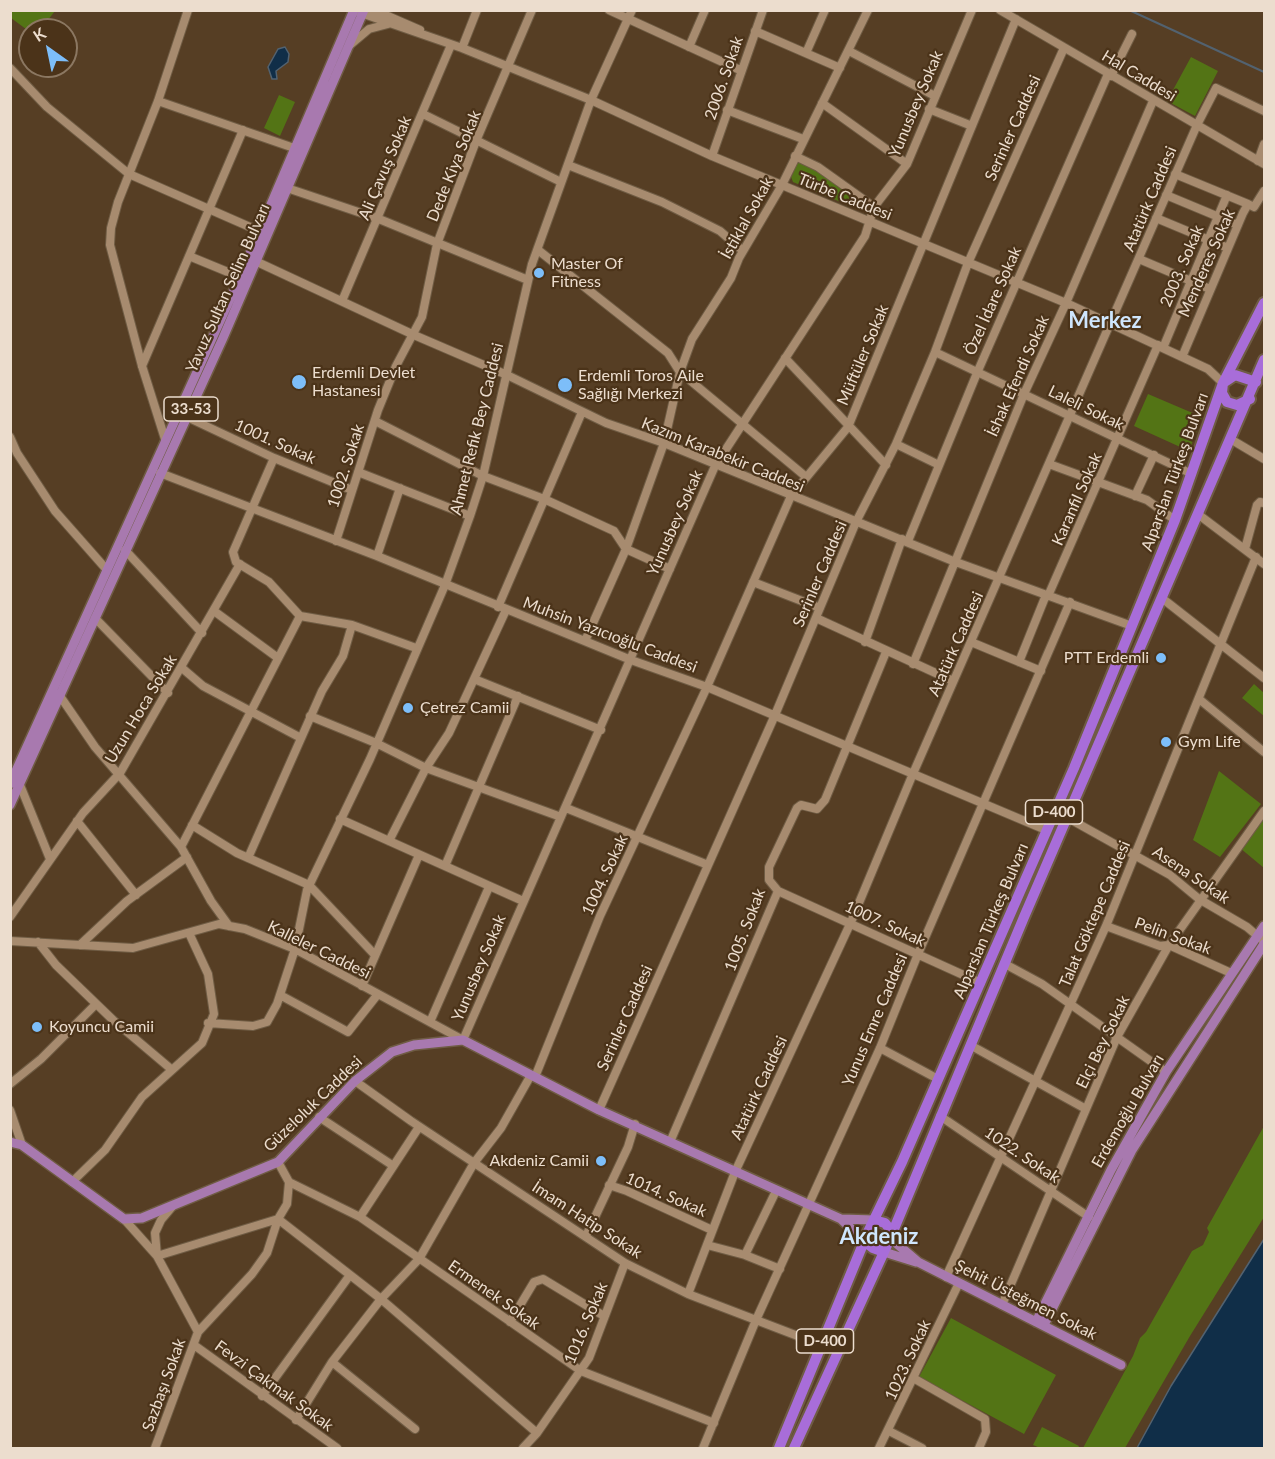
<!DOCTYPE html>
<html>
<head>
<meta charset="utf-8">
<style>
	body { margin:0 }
	#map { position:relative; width:1275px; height:1459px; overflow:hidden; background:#563e24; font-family:Lato,sans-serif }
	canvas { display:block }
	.frame { position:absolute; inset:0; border:12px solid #ecddce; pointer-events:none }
	.north { position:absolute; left:18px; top:18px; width:60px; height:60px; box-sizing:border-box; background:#4b3319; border:2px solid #8b7761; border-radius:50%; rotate:327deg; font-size:16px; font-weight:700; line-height:24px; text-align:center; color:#ecddce }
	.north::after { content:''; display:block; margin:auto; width:21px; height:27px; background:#7dbef9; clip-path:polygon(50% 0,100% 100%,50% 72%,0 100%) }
</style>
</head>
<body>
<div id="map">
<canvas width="1275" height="1459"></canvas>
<div class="frame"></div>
<div class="north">K</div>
</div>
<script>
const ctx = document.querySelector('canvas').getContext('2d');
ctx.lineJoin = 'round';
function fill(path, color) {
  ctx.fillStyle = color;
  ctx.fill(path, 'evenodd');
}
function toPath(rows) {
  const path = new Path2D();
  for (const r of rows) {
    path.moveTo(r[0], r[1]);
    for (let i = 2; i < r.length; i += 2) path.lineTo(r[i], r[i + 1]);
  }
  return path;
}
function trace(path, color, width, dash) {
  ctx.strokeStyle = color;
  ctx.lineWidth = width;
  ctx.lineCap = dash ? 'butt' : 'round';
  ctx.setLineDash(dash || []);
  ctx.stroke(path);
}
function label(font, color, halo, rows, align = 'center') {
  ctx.font = font + ' Lato,sans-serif';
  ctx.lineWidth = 4.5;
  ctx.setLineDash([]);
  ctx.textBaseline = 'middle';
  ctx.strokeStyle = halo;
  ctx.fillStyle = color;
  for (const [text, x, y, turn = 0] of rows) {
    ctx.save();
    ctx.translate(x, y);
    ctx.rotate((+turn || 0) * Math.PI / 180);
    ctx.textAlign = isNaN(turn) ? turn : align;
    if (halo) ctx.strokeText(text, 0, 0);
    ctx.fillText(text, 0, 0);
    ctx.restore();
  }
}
fill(toPath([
	[11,10,55,10,55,11,40,30,30,32,11,18],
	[1191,57,1218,71,1195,116,1167,101],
	[279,95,295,102,280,136,264,128],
	[798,161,819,172,859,200,855,208,793,182,791,177],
	[1148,394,1202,417,1189,451,1134,426],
	[1254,684,1264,693,1264,716,1242,698],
	[1219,771,1261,804,1220,857,1193,840],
	[1264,818,1264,868,1240,848],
	[1264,1126,1264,1217,1190,1336,1125,1448,1083,1448,1133,1356,1140,1338,1146,1332,1192,1251,1203,1245,1209,1232,1207,1228],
	[951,1318,1056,1375,1024,1434,919,1377],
	[1042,1427,1079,1446,1078,1448,1040,1448,1033,1445]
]), '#537415');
const water = toPath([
	[285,47,289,54,288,62,276,71,277,79,272,79,268,67,278,49,285,47],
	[1264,1239,1264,1448,1137,1448,1171,1386,1264,1239]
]);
fill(water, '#102e48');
trace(water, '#526270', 1.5);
trace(toPath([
	[1129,10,1264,72]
]), '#526270', 2);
const minor = toPath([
	[374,10,420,30],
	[609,10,740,70],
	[1000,10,1264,164],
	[358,12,462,48,591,100,712,156,1066,303,1208,369,1223,383],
	[755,31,840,68],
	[350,45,369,29,388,24],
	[689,47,705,10],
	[462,48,477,10],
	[849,51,935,96],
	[806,53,825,10],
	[10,68,47,107,129,174,259,231],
	[1111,76,1132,34],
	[158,101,294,148],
	[822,103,907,164],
	[929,109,972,126],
	[727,110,803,139],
	[423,114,561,182],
	[712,156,763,10],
	[795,156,818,167,874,207],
	[1258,161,1264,144],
	[568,165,662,202,720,231,743,251],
	[1175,174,1248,204],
	[287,188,379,219,528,280],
	[1166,195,1238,225],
	[1156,218,1228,248],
	[538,250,668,353,680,372,805,476],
	[189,256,240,277],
	[1139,259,1210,289],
	[253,260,414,335,507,375,606,423,664,443,953,561,1132,626],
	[342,301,451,45],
	[1163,348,1227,195],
	[935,352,1192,474],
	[1182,357,1243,213,1248,204,1254,207,1264,191],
	[785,358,886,465],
	[142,366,243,130],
	[187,417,274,458,352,490],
	[375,421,483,476,544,499,614,531,626,549,670,569],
	[10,437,17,453,55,511,107,570],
	[165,439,142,366,110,245,111,228,118,202,158,101,188,10],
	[1232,440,1264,459],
	[896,444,939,465],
	[274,458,233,552,236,562,269,582,300,616,352,625,416,648],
	[1049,464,1147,500,1175,520],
	[358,472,470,516],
	[160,473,377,556,631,660,707,687,1046,830],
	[1135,496,1154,455],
	[1199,515,1264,564],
	[336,541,378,410,396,366,422,317,437,244,476,141,532,10],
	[908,541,977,373,1108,74],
	[1245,549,1257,505,1260,502,1264,503],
	[125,550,202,633],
	[377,556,400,488],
	[753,582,820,608],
	[1048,596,1158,345],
	[1163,599,1264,678],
	[498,607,582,412],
	[214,611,278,658],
	[95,618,168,693],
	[816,618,953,681],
	[585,641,626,549,664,443,680,372,692,339,731,278,739,258,782,185,868,10],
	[865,642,902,539],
	[971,642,1041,671],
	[1019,662,1046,595],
	[913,664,1024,394,1066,303,1153,101],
	[182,668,203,686,301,738],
	[474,679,601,730],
	[60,696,95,747,181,847,211,901,229,926],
	[1199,699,1264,752],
	[310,716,376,743,426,768,561,817],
	[20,785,50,859],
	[566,808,708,865],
	[1068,818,1170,875,1199,899,1247,927,1261,939],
	[340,819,523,901],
	[77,821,136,895],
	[192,825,237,853,309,885,375,955],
	[389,841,426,768,449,733,506,610],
	[181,847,300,616],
	[248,858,322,691,343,656,352,625],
	[445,866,518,696],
	[778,891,981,983],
	[10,917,83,813,120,773,240,564],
	[1106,926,1160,946,1169,945,1231,973],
	[10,941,133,948,219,924,245,929,295,949,463,1040,715,466,865,236,874,207,907,164,972,10],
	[38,942,56,965,113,1020,171,1069],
	[80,945,127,901,187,857],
	[1005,964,1042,984,1166,1072],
	[362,986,419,855],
	[280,995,348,1032,378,994],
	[430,1022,489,887],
	[208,1023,253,1026,267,1022,277,1004,295,949,307,890,370,759,445,585,470,516,483,476,532,264,591,100,632,10],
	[970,1045,1086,1109],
	[880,1048,938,1079],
	[535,1077,600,916,707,687,791,496,848,427,1016,19],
	[355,1081,411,1121,625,1263,688,1294,824,1346],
	[10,1084,41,1059,96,1004],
	[10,1110,22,1145],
	[599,1110,775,715,856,522,896,444,935,352,968,263,1064,48],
	[940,1116,1089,1217],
	[319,1117,392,1165],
	[670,1142,778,891,769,880,769,867,797,808,801,805,817,809,825,800,886,652],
	[278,1162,289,1182,360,1217,581,1371,714,1423],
	[72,1182,105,1150,142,1097,202,1043,214,1014,208,974,189,933],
	[609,1185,627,1191,712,1230],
	[360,1217,419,1127],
	[124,1219,157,1256,278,1219,381,1299,537,1433],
	[586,1236,628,1147,635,1124],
	[707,1245,745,1255,780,1269],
	[745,1255,776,1191],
	[946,1277,1106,926,1256,557],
	[688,1294,735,1172,851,922,912,776,1197,125,1216,88,1264,111],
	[1002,1305,1117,1037,1169,945,1264,811],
	[510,1322,534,1282,543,1279,604,1316],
	[198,1332,252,1274,267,1253,278,1219,287,1204,289,1182],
	[194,1345,337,1448],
	[332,1362,415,1429],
	[915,1379,985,1419,986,1432,979,1448],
	[262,1396,350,1275],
	[296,1420,332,1362,381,1299,419,1259,474,1163,501,1128,531,1075],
	[889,1431,922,1448],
	[155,1448,198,1332,157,1256,155,1233,161,1220,172,1207],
	[523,1448,537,1433,589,1358,625,1263],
	[703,1448,756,1320,880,1048,918,954,1070,602],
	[879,1448,959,1283]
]);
const major = toPath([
	[10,784,240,277,354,10],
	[10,805,223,338,364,10],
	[10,1142,22,1145,124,1219,142,1218,278,1162,355,1081,392,1052,414,1045,463,1040,599,1110,841,1219],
	[892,1232,896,1243,918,1262,1121,1365],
	[864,1241,841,1219,874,1220],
	[884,1252,916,1262],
	[1036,1322,1111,1170,1166,1072,1264,926],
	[1044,1325,1132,1150,1264,944]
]);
const highway = toPath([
	[1250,399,1237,405,1227,402,1222,393,1223,383,1235,375,1256,382],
	[874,1220,885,1223,892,1232],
	[864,1241,873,1248,884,1252],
	[779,1448,868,1232,902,1162,1074,768,1175,520,1223,383,1264,303],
	[794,1448,889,1241,1024,917,1264,360]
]);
trace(minor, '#6f5c44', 10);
trace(major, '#6f5c44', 12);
trace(highway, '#6f5c44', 14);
trace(minor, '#a78b6f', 8);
trace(major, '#a879af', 9);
trace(highway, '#a86dd9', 10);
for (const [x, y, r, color] of [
	[539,273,6,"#7dbef9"],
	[299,382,8,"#7dbef9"],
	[565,385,8,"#7dbef9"],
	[1161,658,6,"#7dbef9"],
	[408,708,6,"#7dbef9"],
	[1166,742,6,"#7dbef9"],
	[37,1027,6,"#7dbef9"],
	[601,1161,6,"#7dbef9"]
]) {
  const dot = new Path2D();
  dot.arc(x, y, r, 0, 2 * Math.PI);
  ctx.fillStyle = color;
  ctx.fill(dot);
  trace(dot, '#4b3319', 2);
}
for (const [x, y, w] of [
	[191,409,54],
	[1054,812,57],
	[825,1341,57]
]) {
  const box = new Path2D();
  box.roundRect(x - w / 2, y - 12, w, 24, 4.5);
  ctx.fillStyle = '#4b3319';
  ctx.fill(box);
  trace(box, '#ecddce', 1.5);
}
label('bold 15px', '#ecddce', null, [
	["33-53",191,409],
	["D-400",1054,812],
	["D-400",825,1341]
]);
label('16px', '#ecddce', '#4b3319', [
	["Hal Caddesi",1139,76,31],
	["2006. Sokak",724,78,-71],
	["Yunusbey Sokak",916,104,-67],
	["Serinler Caddesi",1013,128,-66],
	["Dede Kiya Sokak",454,166,-68],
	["Ali Çavuş Sokak",385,168,-67],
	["Türbe Caddesi",845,197,22],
	["Atatürk Caddesi",1150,199,-67],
	["İstiklal Sokak",747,218,-61],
	["Menderes Sokak",1207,263,-66],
	["2003. Sokak",1182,266,-67],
	["Yavuz Sultan Selim Bulvarı",228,288,-66],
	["Özel İdare Sokak",993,301,-66],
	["Müftüler Sokak",863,355,-67],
	["İshak Efendi Sokak",1018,376,-66],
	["Laleli Sokak",1086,408,26],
	["Ahmet Refik Bey Caddesi",477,429,-76],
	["1001. Sokak",275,442,24],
	["Kazım Karabekir Caddesi",723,455,22],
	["1002. Sokak",346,466,-72],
	["Alparslan Türkeş Bulvarı",1175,472,-70],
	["Karanfil Sokak",1077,499,-66],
	["Yunusbey Sokak",675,523,-66],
	["Serinler Caddesi",820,574,-67],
	["Muhsin Yazıcıoğlu Caddesi",610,635,21],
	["Atatürk Caddesi",956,644,-66],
	["Uzun Hoca Sokak",141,709,-59],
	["1004. Sokak",605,875,-65],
	["Asena Sokak",1191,875,34],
	["Talat Göktepe Caddesi",1095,914,-67],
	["Alparslan Türkeş Bulvarı",991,921,-67],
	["1007. Sokak",885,924,25],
	["1005. Sokak",745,930,-69],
	["Pelin Sokak",1173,936,20],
	["Kalleler Caddesi",319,950,26],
	["Yunusbey Sokak",479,968,-67],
	["Serinler Caddesi",625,1018,-66],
	["Yunus Emre Caddesi",875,1020,-67],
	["Elçi Bey Sokak",1103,1042,-64],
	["Atatürk Caddesi",759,1088,-65],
	["Güzeloluk Caddesi",313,1104,-44],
	["Erdemoğlu Bulvarı",1128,1111,-60],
	["1022. Sokak",1022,1155,34],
	["1014. Sokak",666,1195,24],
	["İmam Hatip Sokak",587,1220,33],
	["Ermenek Sokak",494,1295,35],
	["Şehit Üsteğmen Sokak",1026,1300,27],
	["1016. Sokak",586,1323,-67],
	["1023. Sokak",908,1360,-65],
	["Sazbaşı Sokak",164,1385,-70],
	["Fevzi Çakmak Sokak",274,1386,36]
]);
label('16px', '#ecddce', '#4b3319', [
	["Master Of",551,264],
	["Fitness",551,282],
	["Erdemli Devlet",312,373],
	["Hastanesi",312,391],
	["Erdemli Toros Aile",578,376],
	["Sağlığı Merkezi",578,394],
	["PTT Erdemli",1149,658,"right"],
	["Çetrez Camii",420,708],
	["Gym Life",1178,742],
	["Koyuncu Camii",49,1027],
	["Akdeniz Camii",589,1161,"right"]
], 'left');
label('bold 22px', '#cfe6fd', '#4b3319', [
	["Merkez",1105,321],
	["Akdeniz",879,1237]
]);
</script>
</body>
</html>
